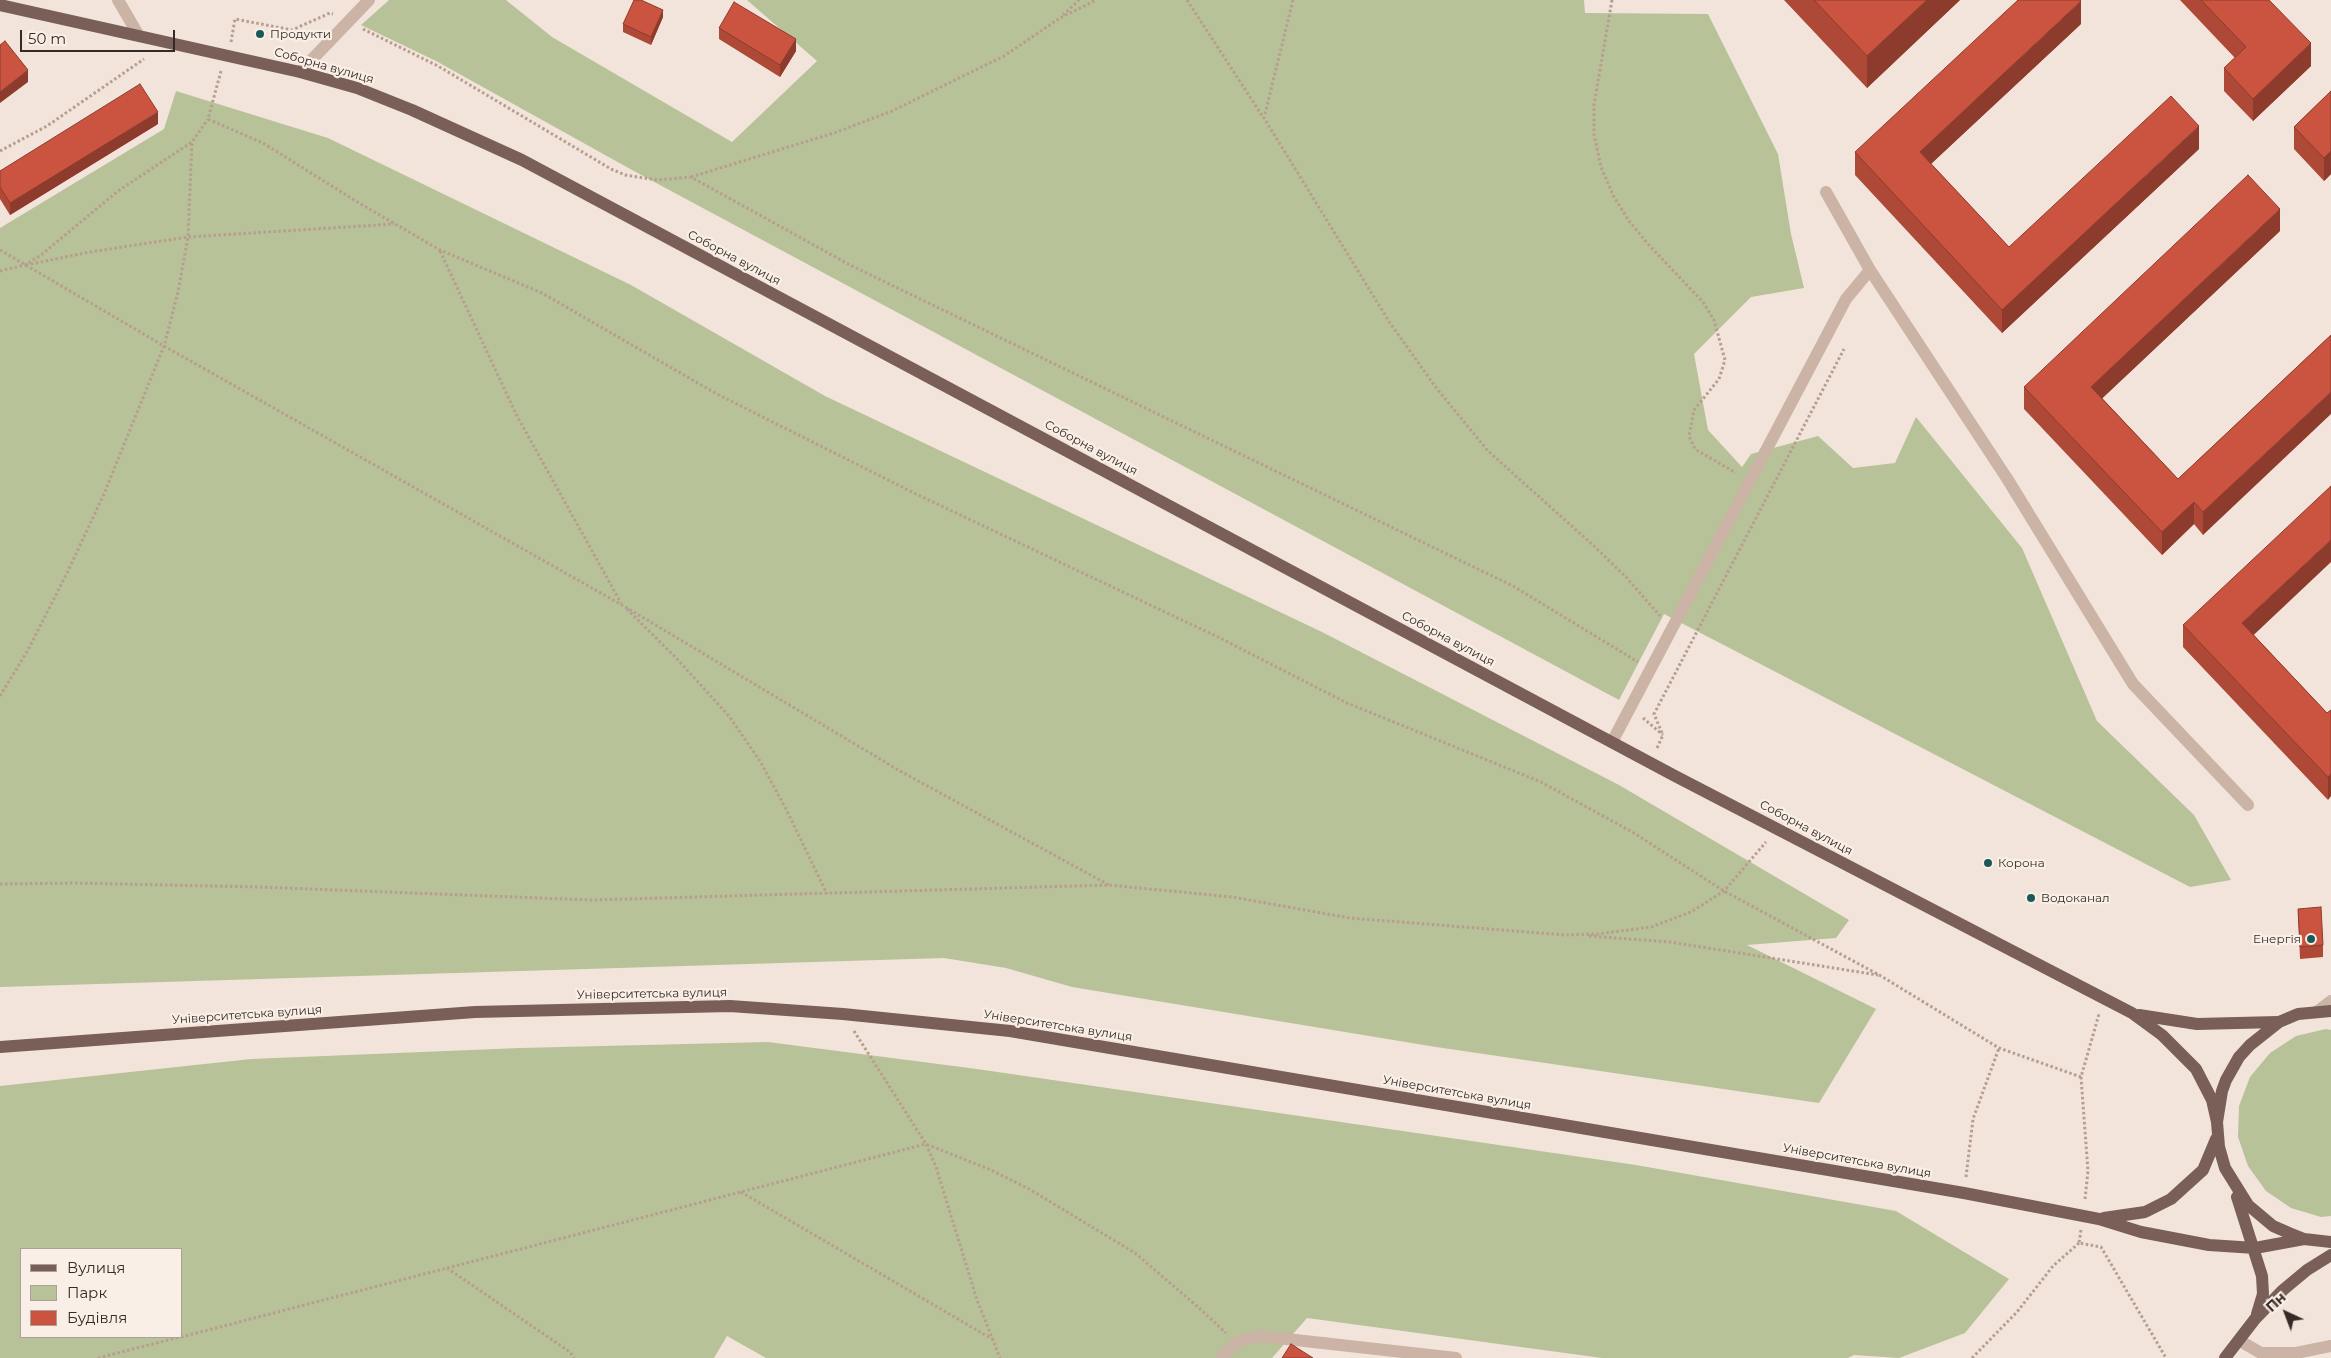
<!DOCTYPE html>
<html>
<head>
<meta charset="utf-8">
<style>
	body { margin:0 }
	#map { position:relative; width:2331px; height:1358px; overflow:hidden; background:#f2e4da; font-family:Montserrat,sans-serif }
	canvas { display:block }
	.legend { position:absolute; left:20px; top:1248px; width:162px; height:90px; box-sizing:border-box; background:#faefe6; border:1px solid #aca09a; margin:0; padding:6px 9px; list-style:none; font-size:15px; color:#362a27 }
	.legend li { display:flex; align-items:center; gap:10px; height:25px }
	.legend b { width:25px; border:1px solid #aca09a }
	.north { position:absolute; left:2261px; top:1288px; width:50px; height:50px; -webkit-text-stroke:4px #faefe6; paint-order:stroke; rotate:317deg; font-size:14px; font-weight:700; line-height:20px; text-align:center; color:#362a27 }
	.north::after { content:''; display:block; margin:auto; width:18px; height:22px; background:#362a27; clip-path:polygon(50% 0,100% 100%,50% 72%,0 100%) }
	.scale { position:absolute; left:20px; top:30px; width:155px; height:22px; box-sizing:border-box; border:2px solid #362a27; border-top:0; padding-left:6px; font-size:15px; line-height:18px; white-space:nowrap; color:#362a27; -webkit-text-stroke:4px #faefe6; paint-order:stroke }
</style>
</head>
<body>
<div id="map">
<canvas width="2331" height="1358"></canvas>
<ul class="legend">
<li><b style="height:6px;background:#795f57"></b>Вулиця</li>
<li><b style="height:14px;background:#b8c299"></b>Парк</li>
<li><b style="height:14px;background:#ca5440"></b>Будівля</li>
</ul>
<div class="north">Пн</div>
<div class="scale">50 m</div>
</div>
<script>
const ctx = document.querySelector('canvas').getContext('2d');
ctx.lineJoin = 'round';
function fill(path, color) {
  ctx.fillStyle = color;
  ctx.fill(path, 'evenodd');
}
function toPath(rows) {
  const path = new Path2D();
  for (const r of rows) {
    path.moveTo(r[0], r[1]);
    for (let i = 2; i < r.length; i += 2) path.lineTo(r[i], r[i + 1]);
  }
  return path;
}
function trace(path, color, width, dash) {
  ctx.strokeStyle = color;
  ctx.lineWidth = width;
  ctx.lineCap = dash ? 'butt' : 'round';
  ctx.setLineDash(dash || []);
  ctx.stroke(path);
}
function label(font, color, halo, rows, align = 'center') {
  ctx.font = font + ' Montserrat,sans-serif';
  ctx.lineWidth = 4.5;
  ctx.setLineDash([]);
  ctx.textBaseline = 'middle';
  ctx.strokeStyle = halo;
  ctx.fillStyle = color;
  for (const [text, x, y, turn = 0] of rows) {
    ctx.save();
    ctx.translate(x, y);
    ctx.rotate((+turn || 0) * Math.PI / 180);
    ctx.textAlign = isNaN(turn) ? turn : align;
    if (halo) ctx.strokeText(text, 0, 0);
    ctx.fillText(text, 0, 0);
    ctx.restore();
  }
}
fill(toPath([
	[389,0,506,0,552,37,732,142,817,61,747,0,1584,0,1585,13,1708,14,1778,154,1791,234,1804,288,1751,297,1694,354,1708,430,1742,467,1751,454,1818,436,1853,468,1895,463,1916,417,2022,548,2097,721,2194,815,2231,880,2190,887,1664,614,1619,700,632,170,436,61,361,25],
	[176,91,328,138,631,285,825,396,1322,632,1619,785,1849,920,1836,938,1747,945,1876,1009,1819,1103,1436,1047,1072,987,1006,968,944,958,0,987,0,228,164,129],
	[2326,1029,2331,1030,2331,1216,2321,1217,2291,1208,2266,1191,2248,1166,2238,1137,2239,1106,2250,1077,2270,1053,2296,1036],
	[768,1042,977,1069,1636,1165,1896,1211,2009,1279,1965,1333,1899,1358,1854,1355,1848,1358,1602,1358,1307,1318,1272,1358,766,1358,727,1336,714,1358,0,1358,0,1086,251,1059,520,1048],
	[21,1249,181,1249,181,1337,21,1337]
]), '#b8c299');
trace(toPath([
	[1187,0,1263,117],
	[1293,0,1264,118,1390,323,1437,389,1488,451,1594,546,1626,577,1660,616],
	[1612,0,1594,105,1594,134,1601,167,1614,197,1629,221,1648,244,1703,302,1714,320,1725,360,1719,379,1694,410,1689,436,1695,449,1736,473],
	[1063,15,1079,0],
	[363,29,438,66,611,169,625,175,657,180,691,177,850,265,1513,586,1638,662],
	[231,42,235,19,292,30,330,13,333,14],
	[221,71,208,119,263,143,359,203,440,250,542,293,717,394,916,494,1220,638,1347,703,1541,782,1634,833,1724,891,1881,976,1999,1048,2081,1077],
	[0,151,47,126,144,59],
	[691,177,837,132,892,111,1004,56,1060,18,1096,0],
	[0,250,164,346,622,605,900,771,1109,885],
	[440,251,517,416,621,603],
	[26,265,90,252,188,237,394,224],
	[0,271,25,265,41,255,118,191,192,142,208,119],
	[627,609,677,659,729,716,760,761,787,811,827,894],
	[0,696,28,650,68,571,104,494,164,346,178,292,188,237,192,142],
	[1643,718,1663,735],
	[1662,733,1654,714,1844,349],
	[1657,748,1663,735],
	[0,884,76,883,259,887,591,900,1109,885,1232,897,1350,918,1565,935,1597,934,1651,927,1691,912,1724,891,1766,842],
	[1589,936,1670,942,1878,975],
	[854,1031,926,1144,991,1170,1029,1189,1135,1253,1198,1307,1226,1333],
	[1966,1177,1973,1119,1999,1048],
	[741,1192,992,1339],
	[2085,1199,2088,1171,2081,1077,2099,1014],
	[2081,1230,2079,1243,2101,1247,2166,1358],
	[447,1268,570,1352,574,1358],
	[181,1337,926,1144,936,1167,977,1300,1000,1358],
	[98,1358,180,1337],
	[1972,1358,2017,1312,2053,1266,2079,1243]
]), '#b79d8f', 3, [2.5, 2.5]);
trace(toPath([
	[118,0,139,36],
	[300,72,369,0],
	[1826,192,1870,270,2008,480,2133,684,2248,805],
	[1612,742,1846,299,1870,270],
	[2318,1011,2331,1001],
	[2240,1341,2261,1353,2296,1353,2331,1346],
	[1221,1358,1236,1343,1248,1338,1260,1336,1456,1358]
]), '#cbb3a5', 12);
trace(toPath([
	[0,5,300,72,357,88,412,110,522,160,1675,776,2132,1013,2162,1035,2196,1069,2212,1100,2217,1122],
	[2331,1011,2298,1014,2279,1022,2250,1045,2239,1057,2226,1080,2222,1091,2217,1122,2219,1147,2225,1168,2248,1205,2273,1226,2289,1233,2304,1239,2331,1242],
	[2139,1015,2197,1024,2278,1022],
	[0,1047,475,1012,730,1006,843,1014,1010,1031,1964,1193,2099,1219,2141,1232,2209,1245,2255,1248,2304,1239],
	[2237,1197,2262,1276,2263,1294,2257,1314],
	[2104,1218,2145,1212,2171,1199,2203,1170,2216,1139],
	[2225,1358,2255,1319,2283,1290,2307,1270,2331,1255]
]), '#795f57', 12);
fill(toPath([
	[1784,0,1960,0,1867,88],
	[2180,0,2269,0,2311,66,2253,121,2224,91,2224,68,2235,58],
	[663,17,651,45,623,32,623,24],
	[2081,24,1931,164,2009,247,2199,149,2002,333,1855,175,1855,152],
	[719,28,796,51,780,77,719,39],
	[2331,91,2331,174,2324,181,2294,149,2294,127],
	[158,124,10,215,0,199,0,171],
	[2280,231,2102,398,2178,479,2331,335,2203,535,2194,524,2162,555,2024,409,2024,387],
	[2183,625,2254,635,2327,713,2331,710,2328,800,2183,647],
	[2298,909,2323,945,2323,957,2300,959]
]), '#ae4837');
fill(toPath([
	[1927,0,1960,0,1867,88,1867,56],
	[2081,1,2081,24,1920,174,1920,152],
	[663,10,663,17,651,45,651,37],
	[796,39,796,51,780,77,780,65],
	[2311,43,2311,66,2253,121,2253,99],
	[28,70,28,82,0,103,0,92],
	[158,112,158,124,10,215,10,203],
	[2199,126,2199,149,2002,333,2002,310],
	[2331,151,2331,174,2324,181,2324,158],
	[2280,209,2280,231,2091,409,2091,387],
	[2331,392,2331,414,2203,535,2203,512],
	[2194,502,2194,524,2162,555,2162,532],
	[2331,540,2331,562,2242,646,2242,623],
	[2331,774,2331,796,2328,800,2328,777]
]), '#8d3b2d');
const building = toPath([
	[634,0,641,0,663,10,651,37,623,24,634,0],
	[1814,0,1927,0,1867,56,1814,0],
	[2018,0,2080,0,2081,1,1920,152,2009,247,2171,96,2199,126,2002,310,1855,152,2018,0],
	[2201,0,2269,0,2311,43,2253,99,2224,68,2246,47,2201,0],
	[734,2,796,39,780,65,719,28,734,2],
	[5,41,28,70,0,92,0,45,5,41],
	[140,84,158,112,10,203,0,187,0,171,140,84],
	[2331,91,2331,151,2324,158,2294,127,2331,91],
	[2248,175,2280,209,2091,387,2178,479,2331,335,2331,392,2203,512,2194,502,2162,532,2024,387,2248,175],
	[2331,486,2331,540,2242,623,2327,713,2331,710,2331,774,2328,777,2183,625,2331,486],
	[2321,907,2323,945,2300,947,2298,909,2321,907],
	[1291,1344,1313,1358,1282,1358,1291,1344]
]);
fill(building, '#ca5440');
trace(building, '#8d3b2d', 1);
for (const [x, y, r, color] of [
	[260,34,5,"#1b5957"],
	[1988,863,5,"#1b5957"],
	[2031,898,5,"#1b5957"],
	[2311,939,5,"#1b5957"]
]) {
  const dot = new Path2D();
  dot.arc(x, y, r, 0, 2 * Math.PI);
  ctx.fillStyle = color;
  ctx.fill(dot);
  trace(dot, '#faefe6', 2);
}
label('12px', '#362a27', '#faefe6', [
	["Продукти",270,34],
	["Корона",1998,863],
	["Водоканал",2041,898],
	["Енергія",2301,939,"right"]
], 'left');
label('12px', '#362a27', '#faefe6', [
	["Соборна вулиця",324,66,16],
	["Соборна вулиця",734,258,28],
	["Соборна вулиця",1091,448,28],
	["Соборна вулиця",1448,639,28],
	["Соборна вулиця",1806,828,28],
	["Університетська вулиця",652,994,-1],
	["Університетська вулиця",247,1015,-4],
	["Університетська вулиця",1058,1026,9],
	["Університетська вулиця",1457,1093,10],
	["Університетська вулиця",1857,1161,10]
]);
</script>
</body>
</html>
